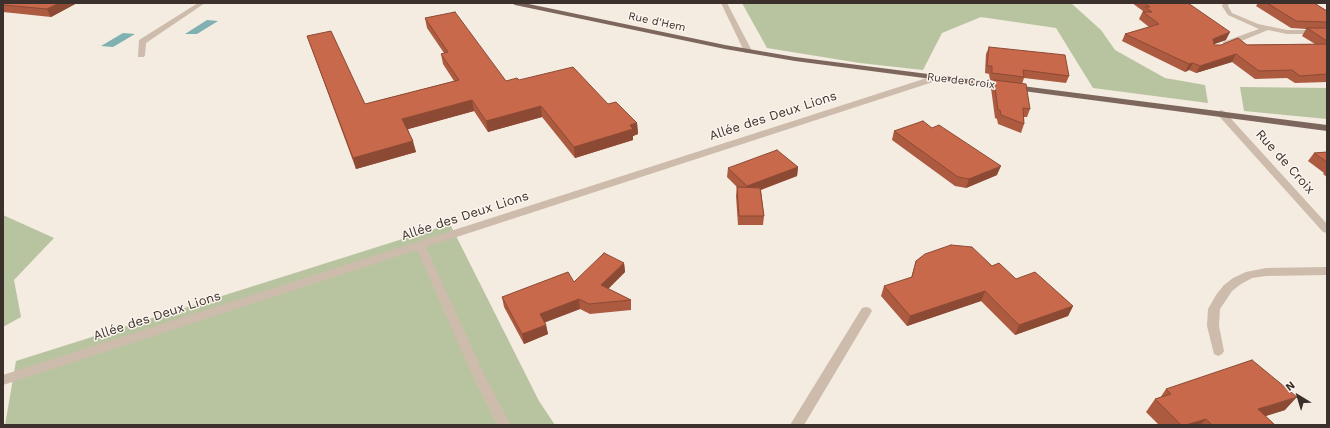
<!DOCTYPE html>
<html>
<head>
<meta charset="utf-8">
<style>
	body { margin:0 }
	#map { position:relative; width:1330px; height:428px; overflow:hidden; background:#f4ebe1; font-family:"Work Sans",sans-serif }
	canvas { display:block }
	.frame { position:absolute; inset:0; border:4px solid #3b302b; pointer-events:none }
	.north { position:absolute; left:1278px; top:376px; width:40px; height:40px; -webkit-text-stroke:3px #fbf5ee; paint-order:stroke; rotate:322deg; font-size:11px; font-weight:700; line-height:16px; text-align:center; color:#3b302b }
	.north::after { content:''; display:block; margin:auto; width:14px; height:18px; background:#3b302b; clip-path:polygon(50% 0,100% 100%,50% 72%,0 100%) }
</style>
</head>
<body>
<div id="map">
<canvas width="1330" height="428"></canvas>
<div class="frame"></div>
<div class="north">N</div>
</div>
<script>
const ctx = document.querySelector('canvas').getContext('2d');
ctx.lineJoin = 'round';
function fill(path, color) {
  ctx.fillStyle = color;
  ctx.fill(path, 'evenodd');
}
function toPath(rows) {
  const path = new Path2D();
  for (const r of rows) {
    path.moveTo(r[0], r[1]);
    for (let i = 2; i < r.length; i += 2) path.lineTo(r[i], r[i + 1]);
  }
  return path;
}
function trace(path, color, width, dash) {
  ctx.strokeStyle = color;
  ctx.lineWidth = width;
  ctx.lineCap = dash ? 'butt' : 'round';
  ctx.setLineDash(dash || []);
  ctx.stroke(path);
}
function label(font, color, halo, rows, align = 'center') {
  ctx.font = font + ' "Work Sans",sans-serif';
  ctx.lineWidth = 3;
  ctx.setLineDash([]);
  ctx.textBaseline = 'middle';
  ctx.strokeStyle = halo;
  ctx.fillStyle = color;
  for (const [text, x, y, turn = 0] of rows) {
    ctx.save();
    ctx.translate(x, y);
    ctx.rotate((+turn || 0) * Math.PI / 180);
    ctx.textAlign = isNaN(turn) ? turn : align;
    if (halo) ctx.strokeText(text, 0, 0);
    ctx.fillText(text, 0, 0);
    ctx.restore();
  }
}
fill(toPath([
	[742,3,1071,3,1101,30,1115,50,1165,78,1205,85,1208,103,1093,88,1056,28,981,17,942,33,923,70,860,63,767,48],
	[1240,87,1327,88,1327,119,1244,111],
	[3,215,54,238,14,280,21,317,3,327],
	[450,224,539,401,555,425,5,425,16,361]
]), '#b8c4a0');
fill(toPath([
	[207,20,218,21,197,34,185,34],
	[123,33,135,34,113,47,101,46]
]), '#7fb0b2');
fill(toPath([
	[198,3,205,3,146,43,145,55,144,57,138,57,139,40,198,3],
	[721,3,727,3,752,51,751,53,745,53,744,51,721,3],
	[1223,3,1229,3,1228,6,1232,13,1258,24,1287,30,1327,30,1327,34,1287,34,1268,30,1229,46,1223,46,1223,42,1259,29,1228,15,1222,6,1223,3],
	[933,76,936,76,940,78,939,80,426,247,484,374,511,425,497,425,472,375,417,250,3,385,3,375,933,76],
	[1221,110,1224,111,1327,224,1327,233,1323,232,1218,115,1217,113,1221,110],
	[1327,267,1327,275,1266,276,1252,278,1241,284,1232,291,1220,309,1219,326,1224,351,1222,354,1218,356,1214,354,1207,326,1208,309,1216,295,1224,285,1233,278,1246,272,1266,268,1327,267],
	[866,307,870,308,872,311,804,425,790,425,862,308,866,307]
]), '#cdbbac');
fill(toPath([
	[512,3,524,3,725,45,795,57,1327,125,1327,131,795,61,725,49,515,5,512,3]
]), '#7d675c');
fill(toPath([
	[3,3,77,3,51,17,3,12],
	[1132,3,1188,3,1226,40,1214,44,1214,45,1315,44,1302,36,1306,29,1291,28,1256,6,1258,3,1314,3,1327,11,1327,82,1295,83,1287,78,1255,79,1232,62,1196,73,1189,70,1185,72,1122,41,1125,34,1149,27,1139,19,1143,11],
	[425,18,506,81,519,80,608,104,637,123,638,134,633,136,633,140,575,158,542,117,488,132,474,111,408,129,416,152,356,169,307,36,365,104,454,81,443,64,441,54,444,53,427,28],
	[989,47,1069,76,1066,83,1024,78,1022,84,1030,109,1027,117,1024,117,1024,124,1021,133,998,124,997,119,995,118,991,88,994,81,990,80,989,74,985,73,986,54],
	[894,131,997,175,966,188,955,186,892,140],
	[1327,152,1327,177,1323,174,1324,173,1308,161,1314,153],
	[798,167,797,176,761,190,764,216,763,225,738,225,736,196,737,187,738,188,727,177,728,168],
	[916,261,992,266,1016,279,1073,306,1068,316,1015,335,981,301,907,326,881,296,884,286,911,278],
	[624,263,625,272,608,289,631,300,631,310,590,314,580,309,545,322,546,325,548,334,524,344,504,307,502,297,574,282],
	[1166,389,1285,410,1265,416,1275,425,1159,425,1146,412,1155,399,1160,398]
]), '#ac5a40');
fill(toPath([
	[59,3,77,3,51,17,47,9],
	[1230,32,1226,40,1209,46,1213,39],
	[1236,54,1232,62,1196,73,1200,66],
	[1193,63,1189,70,1185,72,1189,64],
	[472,100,474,111,405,130,402,119],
	[541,106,542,117,488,132,486,121],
	[637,123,638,134,633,136,633,140,575,158,574,147],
	[413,141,416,152,356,169,353,158],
	[1001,166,997,175,966,188,969,179],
	[798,167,797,176,746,195,747,186],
	[624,263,625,272,602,295,601,285],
	[985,291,981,301,907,326,910,316],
	[579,299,580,309,541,324,540,314],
	[1073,306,1068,316,1015,335,1019,325],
	[546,325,548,334,524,344,522,334],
	[1297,397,1285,410,1247,422,1258,409],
	[1206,419,1200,425,1186,425]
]), '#8c4a34');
const building = toPath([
	[3,3,59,3,47,9,3,5,3,3],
	[1145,3,1188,3,1230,32,1213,39,1214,45,1221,45,1238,38,1247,45,1327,44,1327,74,1300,76,1292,70,1259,71,1236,54,1200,66,1193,63,1189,64,1125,34,1159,24,1143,12,1152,12,1145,7,1150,7,1145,3],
	[1267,3,1314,3,1327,11,1327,22,1296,21,1267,3],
	[455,12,506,81,517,78,519,80,573,67,608,104,616,102,637,123,630,125,633,129,574,147,541,106,486,121,472,100,402,119,413,141,353,158,307,36,331,31,365,104,459,80,441,54,448,52,425,18,455,12],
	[1307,28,1327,28,1327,41,1307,28],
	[989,47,1065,55,1069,76,1023,70,1024,77,992,73,992,66,987,66,989,47],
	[994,80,1026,84,1030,109,1023,108,1024,124,1001,115,1000,110,998,110,994,80],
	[923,121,932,128,939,125,1001,166,969,179,958,177,894,131,923,121],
	[777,150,798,167,747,186,728,168,777,150],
	[1327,152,1327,162,1314,153,1327,152],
	[737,187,760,188,764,216,739,216,737,187],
	[951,245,972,247,992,266,999,263,1016,279,1035,272,1073,306,1019,325,985,291,910,316,884,286,912,277,916,261,925,254,951,245],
	[604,253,624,263,601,285,631,300,589,304,579,299,540,314,546,325,522,334,502,297,568,272,574,282,604,253],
	[1252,360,1297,397,1258,409,1275,425,1212,425,1206,419,1186,425,1181,425,1155,399,1171,394,1166,389,1252,360]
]);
fill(building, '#c8694b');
trace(building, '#8c4a34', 1);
label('11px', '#3b302b', '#fbf5ee', [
	["Rue d'Hem",657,22,12],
	["Rue de Croix",961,81,7]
]);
label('13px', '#3b302b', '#fbf5ee', [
	["Allée des Deux Lions",773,116,-18],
	["Rue de Croix",1285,162,48],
	["Allée des Deux Lions",465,216,-18],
	["Allée des Deux Lions",157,316,-18]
]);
</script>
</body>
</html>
